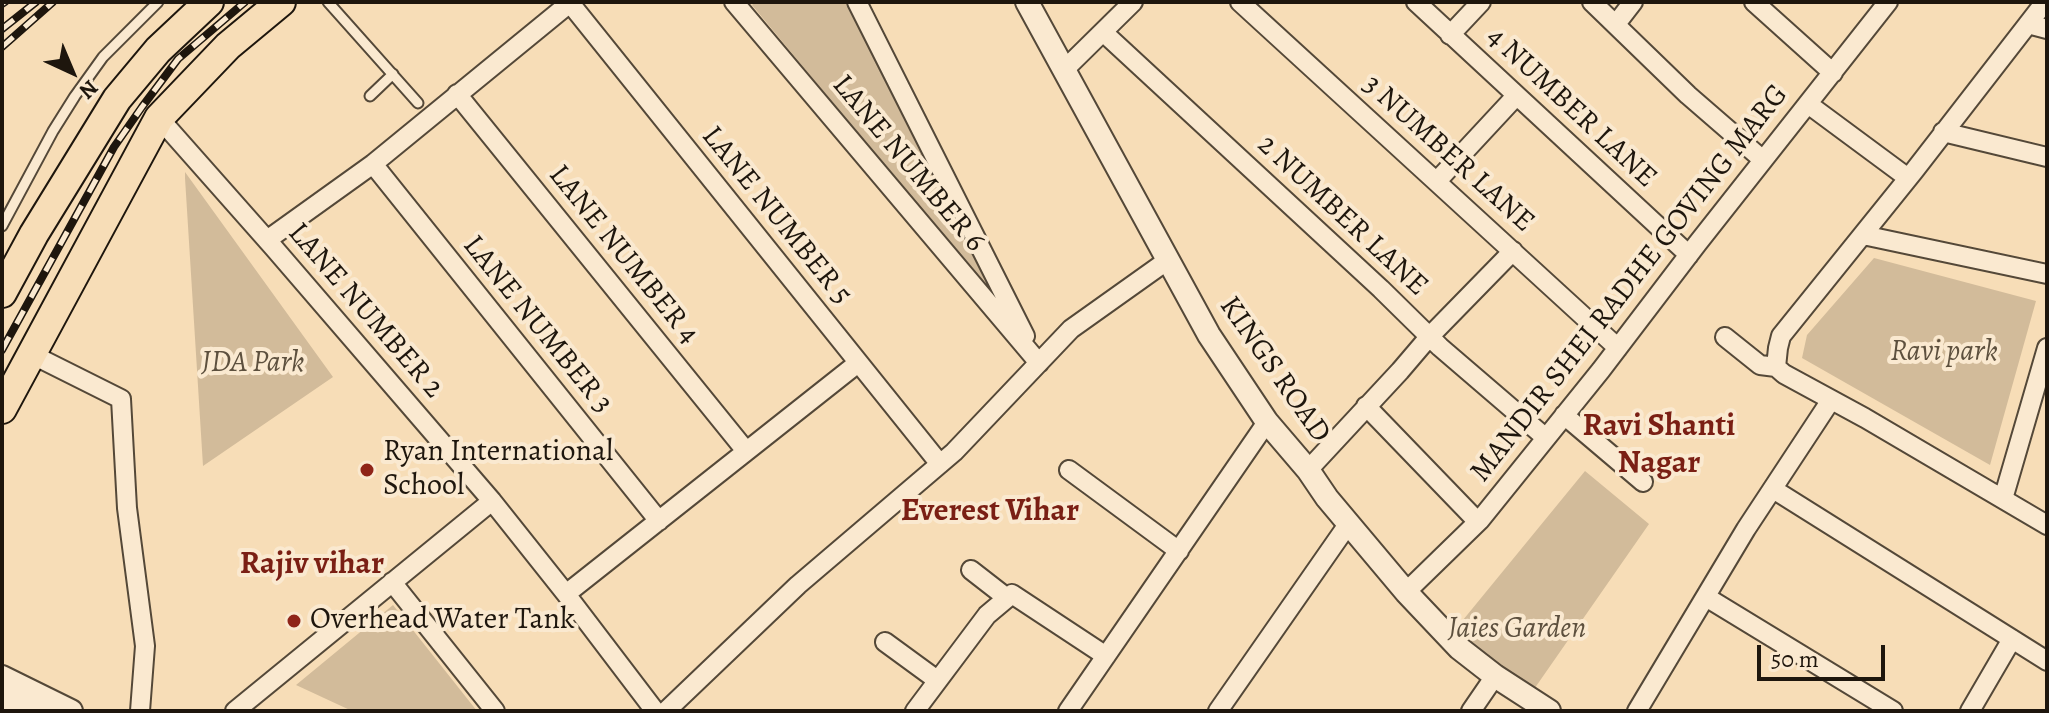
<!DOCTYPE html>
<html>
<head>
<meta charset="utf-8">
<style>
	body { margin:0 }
	#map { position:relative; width:2049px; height:713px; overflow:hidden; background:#f7ddb7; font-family:Alegreya,serif }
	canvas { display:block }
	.frame { position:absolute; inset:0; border:4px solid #1e160d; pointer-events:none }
	.north { position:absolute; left:32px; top:32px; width:80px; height:80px; -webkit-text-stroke:6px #fae9d0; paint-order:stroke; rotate:136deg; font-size:22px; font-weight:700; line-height:32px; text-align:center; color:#1e160d }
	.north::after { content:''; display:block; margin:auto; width:28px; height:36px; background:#1e160d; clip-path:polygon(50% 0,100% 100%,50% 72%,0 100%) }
	.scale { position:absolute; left:1757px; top:645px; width:128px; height:36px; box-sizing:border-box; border:4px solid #1e160d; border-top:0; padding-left:10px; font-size:24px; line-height:28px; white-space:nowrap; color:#1e160d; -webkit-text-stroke:6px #fae9d0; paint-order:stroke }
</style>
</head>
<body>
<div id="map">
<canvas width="2049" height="713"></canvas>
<div class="frame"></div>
<div class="north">N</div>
<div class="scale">50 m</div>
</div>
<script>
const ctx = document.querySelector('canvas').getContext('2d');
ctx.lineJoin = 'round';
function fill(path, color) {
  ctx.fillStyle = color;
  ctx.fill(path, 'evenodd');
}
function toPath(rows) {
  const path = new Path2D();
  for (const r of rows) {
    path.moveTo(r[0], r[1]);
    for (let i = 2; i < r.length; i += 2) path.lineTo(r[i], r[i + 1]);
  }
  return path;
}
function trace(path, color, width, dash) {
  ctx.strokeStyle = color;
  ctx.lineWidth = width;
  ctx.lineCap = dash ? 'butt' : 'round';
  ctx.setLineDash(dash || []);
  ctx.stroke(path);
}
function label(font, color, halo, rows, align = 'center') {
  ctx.font = font + ' Alegreya,serif';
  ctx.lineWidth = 8;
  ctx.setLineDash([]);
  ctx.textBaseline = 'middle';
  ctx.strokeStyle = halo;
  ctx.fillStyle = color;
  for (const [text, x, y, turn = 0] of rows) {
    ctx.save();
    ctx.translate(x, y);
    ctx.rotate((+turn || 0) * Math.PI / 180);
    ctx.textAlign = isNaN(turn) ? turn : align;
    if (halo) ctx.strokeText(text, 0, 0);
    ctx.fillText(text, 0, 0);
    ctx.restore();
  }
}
fill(toPath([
	[755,2,845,2,1006,312,752,5],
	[185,172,333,377,203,466,185,178],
	[1874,258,2036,301,1990,465,1802,358,1807,335],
	[1585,471,1649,524,1523,705,1454,631],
	[393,605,477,711,352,711,296,685]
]), '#d2bb9a');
const service = toPath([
	[328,2,418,103],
	[370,96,393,74],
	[2,226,53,131,75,96,103,57,158,2]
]);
const minor = toPath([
	[734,2,1039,363],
	[857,2,1025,336],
	[1240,2,1618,348],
	[1416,2,1689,255],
	[1592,2,1688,95,1763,160],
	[1754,2,1833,73],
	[2045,2,1914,171,1781,336,1778,348,1776,367,1784,374,1865,418,2047,525],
	[570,3,940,464],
	[1616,24,1633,2],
	[2028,24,2047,29],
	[1103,32,1381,289,1440,347,1546,438],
	[1450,35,1481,2],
	[1064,70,1133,2],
	[457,94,746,451],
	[1808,104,1908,178],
	[159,118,274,248,492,501,566,594,655,711],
	[1943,132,2047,157],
	[373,164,659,521],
	[1437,181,1516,96],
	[1863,235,2047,274],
	[267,240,373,164,571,2],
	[1725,337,1760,365,1776,367],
	[31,354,121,399,127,508,145,646,140,711],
	[1366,406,1478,522],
	[1564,415,1643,482],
	[1069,470,1179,551],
	[1308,470,1400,371,1429,337,1513,251],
	[1773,489,2047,661],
	[2003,499,2047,348],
	[971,570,1007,598],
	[392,582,495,711],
	[1406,592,1480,520,1601,370,1697,244,1888,2],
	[566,594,858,363],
	[1706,597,1893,711],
	[885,642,937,680],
	[235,711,492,501],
	[666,711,798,585,954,452,1071,329,1168,260],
	[915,711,987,615,1012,594,1106,656],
	[1068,711,1267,422],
	[1218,711,1349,523],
	[1471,711,1495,676],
	[1637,711,1746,529,1831,400],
	[1970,711,2012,639]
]);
const tertiary = toPath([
	[1027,2,1209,335,1267,422,1308,470,1327,498,1406,592,1459,648,1495,676,1549,711],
	[2,677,71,711],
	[2,697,31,711]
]);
const primary = toPath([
	[2,293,34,234,117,99,158,50,209,2],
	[2,409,159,118,228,46,281,2]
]);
trace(service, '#544838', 13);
trace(minor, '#544838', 22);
trace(tertiary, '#544838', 26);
trace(primary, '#1e160d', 32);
trace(service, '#fae9d0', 9);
trace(minor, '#fae9d0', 18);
trace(tertiary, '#fae9d0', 22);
trace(primary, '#f7ddb7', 28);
const rail = toPath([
	[2,4,5,2],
	[2,29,36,2],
	[2,47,53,2],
	[2,350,114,147,142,107,178,59,245,2]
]);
trace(rail, '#1e160d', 8);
trace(rail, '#fae9d0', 5, [15]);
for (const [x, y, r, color] of [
	[367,470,8,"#8f2418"],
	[294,621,8,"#8f2418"]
]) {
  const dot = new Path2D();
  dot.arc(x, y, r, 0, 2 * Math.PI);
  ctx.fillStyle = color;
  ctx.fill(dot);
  trace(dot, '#fae9d0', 3);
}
label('30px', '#1e160d', '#fae9d0', [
	["4 NUMBER LANE",1571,108,43],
	["3 NUMBER LANE",1448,154,42],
	["LANE NUMBER 6",908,164,50],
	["LANE NUMBER 5",776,216,51],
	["2 NUMBER LANE",1342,216,43],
	["LANE NUMBER 4",623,255,51],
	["MANDIR SHEI RADHE GOVING MARG",1630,284,-52],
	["LANE NUMBER 2",365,311,49],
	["LANE NUMBER 3",537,325,51],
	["KINGS ROAD",1274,370,55]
]);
label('italic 30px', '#5d503e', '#fae9d0', [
	["Ravi park",1944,353],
	["JDA Park",253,364],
	["Jaies Garden",1517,630]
]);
label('30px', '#1e160d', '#fae9d0', [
	["Ryan International",383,453],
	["School",383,487],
	["Overhead Water Tank",310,621]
], 'left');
label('bold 32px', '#7a1f14', '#fae9d0', [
	["Ravi Shanti",1659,427],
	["Nagar",1659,464],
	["Everest Vihar",990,512],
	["Rajiv vihar",312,565]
]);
</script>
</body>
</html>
